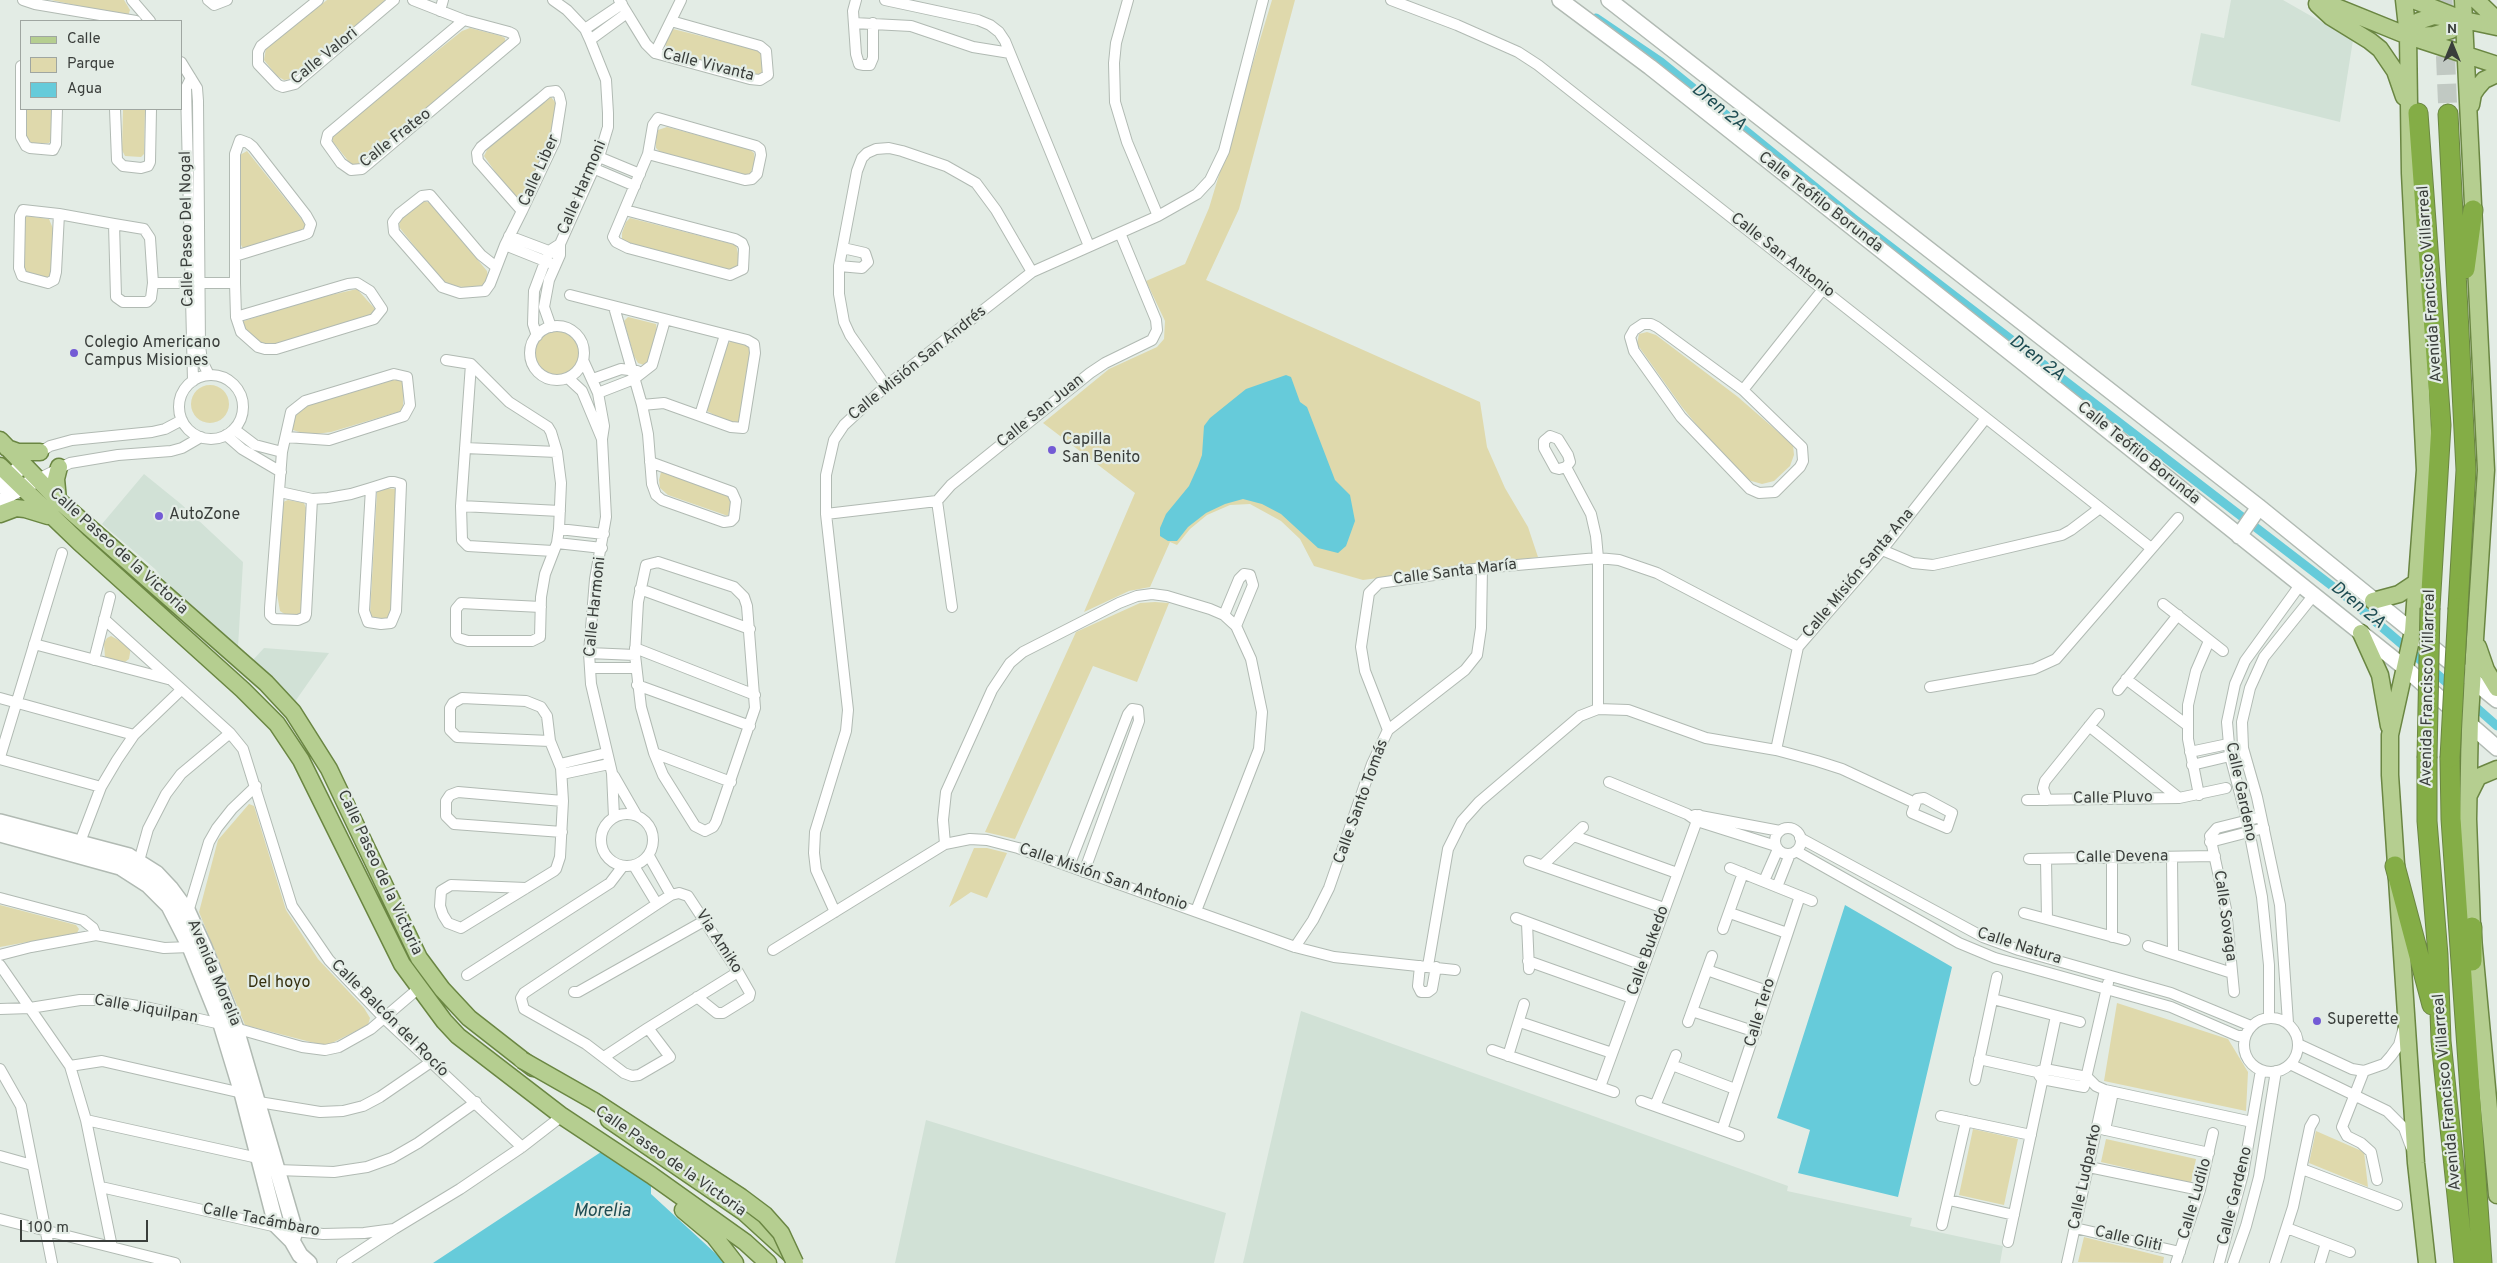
<!DOCTYPE html>
<html>
<head>
<meta charset="utf-8">
<style>
	body { margin:0 }
	#map { position:relative; width:2497px; height:1263px; overflow:hidden; background:#e3ece5; font-family:Overpass,sans-serif }
	canvas { display:block }
	.legend { position:absolute; left:20px; top:20px; width:162px; height:90px; box-sizing:border-box; background:#e3ece5; border:1px solid #9fa6a1; margin:0; padding:6px 9px; list-style:none; font-size:15px; color:#3a3e3b }
	.legend li { display:flex; align-items:center; gap:10px; height:25px }
	.legend b { width:25px; border:1px solid #9fa6a1 }
	.north { position:absolute; left:2427px; top:20px; width:50px; height:50px; -webkit-text-stroke:4px #e3ece5; paint-order:stroke; rotate:0deg; font-size:14px; font-weight:700; line-height:20px; text-align:center; color:#3a3e3b }
	.north::after { content:''; display:block; margin:auto; width:18px; height:22px; background:#3a3e3b; clip-path:polygon(50% 0,100% 100%,50% 72%,0 100%) }
	.scale { position:absolute; left:20px; top:1220px; width:128px; height:22px; box-sizing:border-box; border:2px solid #3a3e3b; border-top:0; padding-left:6px; font-size:15px; line-height:18px; white-space:nowrap; color:#3a3e3b; -webkit-text-stroke:4px #e3ece5; paint-order:stroke }
</style>
</head>
<body>
<div id="map">
<canvas width="2497" height="1263"></canvas>
<ul class="legend">
<li><b style="height:6px;background:#b5ce90"></b>Calle</li>
<li><b style="height:14px;background:#dfd9ac"></b>Parque</li>
<li><b style="height:14px;background:#66cbda"></b>Agua</li>
</ul>
<div class="north">N</div>
<div class="scale">100 m</div>
</div>
<script>
const ctx = document.querySelector('canvas').getContext('2d');
ctx.lineJoin = 'round';
function fill(path, color) {
  ctx.fillStyle = color;
  ctx.fill(path, 'evenodd');
}
function toPath(rows) {
  const path = new Path2D();
  for (const r of rows) {
    if (r.length === 3) {
      path.moveTo(r[0] + r[2], r[1]);
      path.arc(r[0], r[1], r[2], 0, 2 * Math.PI);
      continue;
    }
    path.moveTo(r[0], r[1]);
    for (let i = 2; i < r.length; i += 2) path.lineTo(r[i], r[i + 1]);
  }
  return path;
}
function trace(path, color, width, dash) {
  ctx.strokeStyle = color;
  ctx.lineWidth = width;
  ctx.lineCap = dash ? 'butt' : 'round';
  ctx.setLineDash(dash || []);
  ctx.stroke(path);
}
function label(font, color, halo, rows, align = 'center') {
  ctx.font = font + ' Overpass,sans-serif';
  ctx.lineWidth = 4.5;
  ctx.setLineDash([]);
  ctx.textBaseline = 'middle';
  ctx.strokeStyle = halo;
  ctx.fillStyle = color;
  for (const [text, x, y, turn = 0] of rows) {
    ctx.save();
    ctx.translate(x, y);
    ctx.rotate((+turn || 0) * Math.PI / 180);
    ctx.textAlign = isNaN(turn) ? turn : align;
    if (halo) ctx.strokeText(text, 0, 0);
    ctx.fillText(text, 0, 0);
    ctx.restore();
  }
}
fill(toPath([
	[2231,0,2283,0,2353,40,2340,122,2191,85,2201,33,2224,38],
	[144,474,181,504,243,562,238,647,170,588,155,569,102,524],
	[264,648,329,653,294,703,253,660],
	[1301,1011,1788,1186,1787,1191,1912,1218,1910,1226,2003,1246,2000,1263,1243,1263],
	[926,1120,1226,1213,1214,1263,895,1263]
]), '#d1e1d6');
fill(toPath([
	[51,0,124,0,130,10,128,16],
	[327,0,385,0,308,68,291,79,284,80,277,76,264,60,266,48],
	[1272,0,1295,0,1239,209,1206,280,1480,402,1487,447,1505,488,1528,527,1538,557,1363,580,1314,566,1300,539,1281,521,1250,504,1230,505,1207,515,1190,529,1177,545,1170,542,1150,587,1129,591,1084,612,1135,493,1043,423,1109,369,1157,347,1164,339,1165,321,1146,281,1185,264,1209,208],
	[470,28,501,36,505,38,505,42,360,164,355,166,350,163,333,142,332,138,336,132,462,31],
	[673,29,761,51,764,74,760,76,670,51,667,49,665,42],
	[551,97,555,102,555,114,551,135,527,189,523,196,517,197,509,191,484,156,488,148],
	[25,109,52,109,52,139,49,143,33,144,27,141],
	[123,109,145,109,144,154,141,157,125,156,122,150],
	[667,127,749,149,754,153,755,161,750,175,743,176,661,153,656,148,656,139,658,130],
	[247,151,303,221,306,226,304,231,246,248,242,247,238,238,238,159,240,155],
	[424,201,430,203,487,271,488,277,485,286,479,288,449,286,443,282,399,227,400,220],
	[26,216,49,219,54,231,51,280,26,273,23,261,23,219],
	[630,218,736,245,740,262,738,269,733,271,628,244,622,240,622,233,626,222],
	[357,289,375,309,371,316,281,343,267,345,255,340,241,325,244,321,309,300],
	[628,317,656,324,657,330,651,360,644,365,638,363,634,356,624,321],
	[556,354,23],
	[1647,332,1656,335,1738,397,1793,445,1794,455,1790,466,1774,481,1762,484,1748,480,1709,440,1682,407,1637,344,1639,334],
	[733,341,748,346,751,353,738,423,726,421,707,411,728,343],
	[396,379,403,380,403,406,401,411,331,432,308,435,293,430,293,418,297,410,314,403],
	[210,404,19],
	[661,472,727,495,731,503,728,516,668,495,660,488,659,480],
	[385,488,395,489,398,493,391,615,388,620,373,619,370,613,377,492],
	[288,500,304,503,306,508,304,595,300,616,286,615,280,611,277,594,281,511,283,502],
	[1155,602,1169,603,1137,682,1093,666,1015,839,985,832,1076,632,1140,603],
	[111,636,131,647,129,659,125,662,105,658,104,643,107,638],
	[249,804,254,806,286,910,318,959,364,1008,370,1018,368,1025,326,1046,245,1025,199,912,218,840],
	[974,848,987,848,1007,853,987,898,971,892,949,907],
	[0,905,76,925,79,929,77,933,0,947],
	[2117,1003,2228,1039,2248,1072,2246,1111,2104,1081],
	[1973,1129,2018,1139,2004,1205,1959,1195],
	[2316,1131,2364,1152,2368,1187,2309,1163],
	[2106,1139,2196,1159,2191,1183,2101,1162],
	[2084,1237,2164,1257,2163,1263,2078,1262]
]), '#dfd9ac');
fill(toPath([
	[1286,375,1291,377,1300,402,1307,407,1335,480,1350,495,1355,521,1346,546,1338,553,1318,548,1281,514,1262,504,1243,499,1225,504,1206,513,1188,527,1177,541,1168,541,1160,536,1160,528,1166,514,1189,486,1198,466,1202,455,1204,426,1210,418,1246,389],
	[1845,905,1952,967,1898,1197,1798,1173,1810,1130,1777,1118],
	[601,1152,651,1182,651,1194,726,1263,433,1263]
]), '#66cbda');
trace(toPath([
	[1596,18,1661,62,1853,218,2349,599,2452,687],
	[2470,702,2497,726]
]), '#66cbda', 9);
trace(toPath([
	[2443,0,2448,114]
]), '#c1c9c3', 19, [19, 9]);
const street = toPath([
	[23,0,35,4,136,21],
	[132,0,150,21],
	[208,0,214,5,227,0],
	[318,0,261,46,258,52,258,64,278,85,283,87,295,84,394,0],
	[413,0,464,20,509,32,513,34,515,40,368,164,362,169,351,170,341,163,326,142,328,134,464,20],
	[619,0,646,44,655,53,750,79,760,80,768,75,766,51,760,46,671,21],
	[856,0,853,11,856,54,859,64,864,65,870,65,873,58,873,23],
	[885,0,978,20,990,25,999,32,1005,41,1089,246],
	[1128,0,1116,43,1114,63,1115,102,1127,142,1158,216],
	[1391,0,1457,25,1518,52,1538,65,2151,548],
	[440,11,443,0],
	[854,23,911,26,973,47,1010,53],
	[585,29,622,4],
	[590,40,627,13],
	[655,53,681,0],
	[181,62,197,88,198,101,200,346,202,361,209,375],
	[21,66,21,137,26,146,30,148,53,150,56,144,57,109],
	[191,78,186,88,193,381],
	[115,109,117,160,123,166,141,168,148,166,150,162,151,109],
	[599,157,640,174],
	[595,169,635,186],
	[625,210,735,239,742,243,744,248,743,269,730,275,628,248,616,242,613,237,648,154,653,125,658,118,756,146,760,149,761,155,757,174,752,179,745,180,648,154],
	[59,214,56,272,54,280,48,283,22,276,19,268,20,216,23,210,59,214,114,224,144,229,150,238,153,283,151,298,147,302,123,302,116,297,114,224],
	[509,236,554,253],
	[505,245,550,263],
	[235,256,303,235,308,233,311,224,306,215,253,147,248,143,240,140,235,154,235,283,236,317,241,332,258,347,265,349,276,349,374,319,382,309,370,291,357,283,348,284,236,317],
	[495,266,481,255,430,195,422,196,399,214,393,222,394,232,442,287,460,293,485,291,490,284,505,245,522,211,555,141,561,103,559,95,556,91,548,92,541,98,481,147,477,153,478,161,522,211],
	[839,266,862,268,868,262,865,253,843,248],
	[153,283,235,283],
	[570,295,747,340,754,344,755,353,743,428,731,427,664,403,642,405],
	[614,307,642,405,648,434,652,484,656,495,662,500,724,522,731,521,734,518,736,501,732,492,650,462],
	[1643,324,1651,324,1657,327,1743,390,1802,447,1803,461,1800,467,1775,492,1759,493,1750,489,1681,417,1634,351,1630,337,1634,330,1643,324],
	[557,353,27],
	[551,327,544,307,549,280,560,255,560,244,599,157,608,127,608,113,606,80,590,40,585,29,567,10,553,0],
	[537,336,533,324,534,291,549,251,560,244],
	[446,360,471,364,509,402,548,427,551,432,557,452,561,483,559,529,557,543,545,574,541,597,540,637,532,641,468,641,458,638,456,635,456,609,461,603,541,607],
	[583,360,598,393,604,426,602,439,606,517,595,579,589,653,591,684,612,773,614,817],
	[211,407,32],
	[568,378,582,391,602,439],
	[593,379,621,369,637,371],
	[886,386,850,335,844,322,839,294,839,266,857,171,862,158,867,153,876,149,889,148,902,151,946,166,976,183,996,210,1032,272],
	[1743,390,1824,288],
	[598,393,634,379,652,365,665,320],
	[700,415,725,335],
	[234,429,255,445,282,452],
	[226,435,242,449,281,472],
	[1550,436,1558,439,1568,455,1570,462,1566,467,1559,469,1555,468,1544,448,1544,441,1550,436],
	[286,437,329,440,404,416,410,405,407,377,394,374,305,401,291,412,282,452,270,608,270,615,274,619,298,620,305,617,306,614,312,499],
	[465,448,557,452],
	[37,454,50,446,72,440,152,432,165,429,182,420],
	[1566,467,1591,514,1596,536,1598,558,1598,709],
	[38,479,70,463,118,455,171,451,182,448,201,437],
	[280,492,312,499,328,498,351,494,371,488,390,482,394,482,401,484,396,611,391,623,381,624,368,622,364,611,371,488],
	[937,501,952,607],
	[461,506,471,364],
	[826,514,937,501,951,485,1090,373,1105,363,1152,340,1157,330,1156,320,1120,233],
	[559,529,604,534],
	[557,543,602,548],
	[1882,550,1913,563,1933,565,1947,562,2062,535,2071,530,2100,508],
	[553,551,468,546,462,540,461,506,560,511],
	[658,562,734,587,744,597,747,606,755,708,716,822,713,827,705,831,695,826,663,775,654,753,641,707,635,655,638,602,646,565,658,562],
	[640,589,750,629],
	[2163,604,2223,651],
	[1224,615,1239,579,1244,574,1250,575,1253,585,1236,626],
	[104,619,230,733,243,749,292,906,329,960,385,1019,522,1147],
	[34,644,168,679],
	[635,648,755,695],
	[589,653,635,655],
	[94,660,110,597],
	[590,668,635,668],
	[2126,679,2187,725],
	[637,685,750,726],
	[1930,687,2034,669,2056,659,2178,518],
	[2118,690,2178,615],
	[0,698,134,735],
	[2089,726,2179,798],
	[1388,730,1365,671,1361,647,1369,593,1379,583,1482,568,1598,558,1619,560,1657,573,1798,647],
	[1776,750,1798,647,1882,550,1986,418],
	[2190,752,2228,744],
	[654,753,731,782],
	[0,757,62,553],
	[0,759,101,787],
	[560,764,606,753],
	[2192,765,2230,756],
	[562,774,609,764],
	[614,776,637,816],
	[1609,782,1687,814,1697,821,1776,846],
	[2199,795,2188,739,2188,705,2196,671,2209,641],
	[1924,798,1952,813,1947,828,1912,813,1917,799,1924,798],
	[2027,800,2179,798,2226,788],
	[2047,800,2043,788,2045,781,2099,714],
	[627,840,26],
	[1695,815,1780,831],
	[1788,841,13],
	[562,832,454,824,446,816,446,801,450,795,458,792,563,801],
	[1574,836,1677,873],
	[1800,838,1983,937,2019,950,2171,993,2251,1026],
	[80,842,101,787,117,760,134,735,181,690],
	[2210,842,2264,828],
	[945,844,943,820,946,792,992,690,1010,663,1023,652,1119,603,1137,596,1152,594,1167,596,1210,609,1224,615,1236,626,1251,659,1262,712,1259,749,1196,911],
	[1796,851,1959,943,1995,958,2171,1007,2238,1036,2245,1036],
	[649,856,671,895],
	[2172,857,2173,953],
	[2112,858,2112,937],
	[2029,859,2215,856],
	[2046,859,2047,919],
	[139,861,148,829,166,794,181,774,230,733],
	[1529,861,1664,908],
	[1544,864,1583,827],
	[634,866,657,904],
	[1069,866,1128,714,1132,709,1138,710,1139,721,1084,872],
	[1730,868,1812,901],
	[1764,881,1778,849],
	[1777,887,1790,854],
	[526,888,451,885,441,891,440,906,443,915,448,923,461,928,554,871,556,869,560,857,563,801,561,768,550,741,547,716,541,707,526,701,462,698,453,703,450,708,450,730,457,737,550,741],
	[0,898,83,920,93,928,96,935],
	[188,912,209,842,217,828,232,809,256,786],
	[835,912,816,870,814,853,815,832,846,731,848,710,826,514,826,475,834,440,844,425,886,386,1032,272,1158,216,1197,194,1210,180,1224,151,1263,0],
	[1730,913,1787,933],
	[2024,913,2125,940],
	[1516,918,1643,965],
	[1527,923,1529,969],
	[1723,929,1743,873],
	[2148,946,2232,973],
	[1295,947,1313,920,1329,888,1372,764,1388,730,1465,670,1477,655,1481,628,1482,568],
	[773,950,945,844,970,839,987,840,1018,848,1295,947,1334,957,1455,970],
	[0,955,31,947,96,935,164,948,190,947],
	[1528,961,1632,998],
	[0,965,70,1066,86,1120,112,1247],
	[1420,966,1418,986,1421,992,1428,992,1432,989,1436,967],
	[1428,966,1448,849,1462,821,1479,802,1580,716,1598,709,1628,710,1706,738,1776,750,1817,761,1842,769,1915,803],
	[1707,970,1767,991],
	[467,975,610,883,623,866],
	[574,992,578,992,704,921],
	[2234,992,2226,909,2210,836,2217,828,2261,817],
	[1993,999,2080,1022],
	[0,1009,30,1008,80,1000,101,1000,150,1008,221,1024,302,1047,325,1050,339,1047,371,1029,419,988],
	[1692,1011,1756,1032],
	[2269,1017,2269,965,2262,897,2247,820,2230,756,2227,722,2235,684,2245,661,2300,585],
	[2271,1045,27],
	[1520,1022,1612,1053],
	[1688,1022,1712,956],
	[2288,1023,2280,905,2257,797,2243,748,2242,722,2250,688,2264,657,2313,596],
	[648,1028,738,972],
	[2298,1044,2352,1069,2364,1071,2384,1064,2391,1056,2399,1045,2403,1030],
	[1492,1050,1614,1092],
	[1508,1056,1524,1004],
	[604,1057,648,1028,670,1057,639,1075,632,1076,624,1073,586,1044,524,1009,521,998,524,993,657,904,671,895,679,893,688,896,738,972,750,993,749,997,723,1013,717,1013,697,997],
	[1979,1059,2037,1072,2045,1069,2087,1077,2096,1086,2105,1090,2252,1122],
	[2290,1064,2387,1111,2404,1128,2411,1147],
	[1672,1065,1735,1089],
	[70,1066,102,1061,242,1093],
	[0,1069,21,1106,52,1263],
	[2364,1071,2342,1127,2347,1136,2361,1143,2371,1152,2377,1180],
	[2039,1075,2042,1079,2084,1087],
	[1975,1080,1997,977],
	[1600,1087,1699,815],
	[2084,1087,2108,983],
	[1641,1101,1739,1136],
	[259,1102,320,1112,343,1111,363,1106,380,1097,431,1062],
	[1655,1106,1676,1055],
	[1941,1116,2031,1135],
	[86,1120,258,1158],
	[2097,1128,2209,1153],
	[1722,1130,1800,896],
	[2105,1130,2113,1092],
	[0,1156,32,1165],
	[2089,1167,2200,1190],
	[2302,1169,2397,1205],
	[277,1170,334,1172,367,1167,392,1158,418,1143,476,1102],
	[101,1187,295,1231,323,1234,364,1233,394,1229],
	[1949,1200,2014,1215],
	[0,1219,175,1263],
	[1942,1225,1966,1121],
	[2075,1228,2180,1252],
	[2287,1228,2350,1252],
	[2008,1242,2056,1016],
	[342,1263,394,1229,460,1189,522,1147,562,1116],
	[2067,1263,2105,1090],
	[2176,1263,2200,1190,2213,1133],
	[2219,1263,2243,1174,2261,1070],
	[2233,1263,2246,1226,2259,1177,2276,1071],
	[2275,1263,2293,1207,2310,1127,2314,1120],
	[2320,1263,2326,1243]
]);
const secondary = toPath([
	[1560,0,1650,67,2021,361,2405,668,2497,748],
	[1609,0,2259,507,2497,700],
	[0,486,23,465],
	[0,506,10,494,32,482],
	[2239,536,2259,507],
	[0,822,129,856,156,873,171,889,188,912,204,947,236,1029,295,1231,292,1241],
	[0,834,120,867,148,885,169,906,190,947,221,1024,242,1093,276,1225,292,1241,300,1255,309,1263]
]);
const primary = toPath([
	[2319,0,2408,36,2497,65],
	[2404,0,2408,36,2410,173,2425,470,2413,631,2390,735,2390,775,2416,1163,2427,1263],
	[2413,0,2464,20,2497,27],
	[2463,0,2486,470,2470,716,2468,819,2472,927,2497,1195],
	[2476,0,2497,20],
	[2317,4,2331,17,2370,41,2380,49,2395,71,2404,97],
	[2408,36,2419,21,2434,16,2449,18],
	[2415,36,2434,35,2451,30,2464,20],
	[2471,105,2473,94,2477,88,2484,80,2497,74],
	[0,440,58,500,266,683,293,712,329,769,419,958,442,989,469,1018,533,1068],
	[7,448,18,452,40,452],
	[0,466,79,542,243,690,277,724,301,760,402,964,444,1021,458,1036,562,1116,651,1175,745,1242,768,1263],
	[58,500,56,479,59,467],
	[0,514,16,508,25,509,48,516],
	[2373,601,2399,594,2417,582],
	[2361,633,2380,675,2389,726],
	[2478,647,2486,670,2497,688],
	[2469,795,2478,777,2497,769],
	[609,1120,745,1213,790,1254],
	[683,1210,714,1236,735,1263]
]);
const highway = toPath([
	[2418,113,2441,425,2430,608],
	[2448,114,2466,470,2458,608],
	[2465,269,2473,210],
	[2427,758,2427,821,2438,955,2441,1041,2464,1263],
	[2450,758,2451,819,2482,1263],
	[2395,866,2432,1005],
	[2472,927,2472,961]
]);
trace(street, '#b1bab3', 12);
trace(secondary, '#b1bab3', 18);
trace(primary, '#6a8642', 19);
trace(highway, '#6a8642', 21);
trace(street, '#fff', 10);
trace(secondary, '#fff', 15);
trace(primary, '#b5ce90', 16);
trace(highway, '#84ad46', 19);
const primaryBridge = toPath([
	[522,1060,594,1101,741,1197,765,1215,781,1233,795,1263]
]);
const highwayBridge = toPath([
	[2427,758,2430,608],
	[2450,758,2458,608]
]);
trace(primaryBridge, '#6a8642', 19, []);
trace(highwayBridge, '#6a8642', 21, []);
trace(primaryBridge, '#b5ce90', 16);
trace(highwayBridge, '#84ad46', 19);
for (const [x, y, r, color] of [
	[74,353,5,"#735bd5"],
	[1052,450,5,"#735bd5"],
	[159,516,5,"#735bd5"],
	[2317,1021,5,"#735bd5"]
]) {
  const dot = new Path2D();
  dot.arc(x, y, r, 0, 2 * Math.PI);
  ctx.fillStyle = color;
  ctx.fill(dot);
  trace(dot, '#e3ece5', 2);
}
label('16px', '#3a3e3b', '#e3ece5', [
	["Calle Valori",325,57,-39],
	["Calle Vivanta",708,66,14],
	["Calle Frateo",396,139,-38],
	["Calle Liber",540,171,-66],
	["Calle Harmoni",583,188,-67],
	["Calle Teófilo Borunda",1820,203,38],
	["Calle Paseo Del Nogal",188,229,-91],
	["Calle San Antonio",1782,256,38],
	["Avenida Francisco Villarreal",2431,284,-94],
	["Calle Misión San Andrés",918,364,-39],
	["Calle San Juan",1041,412,-39],
	["Calle Teófilo Borunda",2138,454,39],
	["Calle Paseo de la Victoria",118,552,42],
	["Calle Santa María",1455,573,-7],
	["Calle Misión Santa Ana",1859,574,-50],
	["Calle Harmoni",596,607,-84],
	["Avenida Francisco Villarreal",2429,688,-89],
	["Calle Gardeno",2240,792,78],
	["Calle Pluvo",2113,799,-1],
	["Calle Santo Tomás",1362,802,-70],
	["Calle Devena",2122,858,-1],
	["Calle Paseo de la Victoria",379,873,65],
	["Calle Misión San Antonio",1103,878,19],
	["Calle Sovaga",2224,916,82],
	["Via Amiko",718,942,57],
	["Calle Natura",2019,947,18],
	["Calle Bukedo",1649,951,-70],
	["Avenida Morelia",213,973,67],
	["Calle Jiquilpan",146,1010,10],
	["Calle Tero",1761,1013,-73],
	["Calle Balcón del Rocío",389,1019,45],
	["Avenida Francisco Villarreal",2448,1092,-95],
	["Calle Paseo de la Victoria",670,1162,35],
	["Calle Ludparko",2086,1177,-78],
	["Calle Gardeno",2236,1196,-76],
	["Calle Ludilo",2196,1199,-74],
	["Calle Tacámbaro",261,1221,11],
	["Calle Gliti",2128,1240,13]
]);
label('16px', '#3a3e3b', '#e3ece5', [
	["Colegio Americano",84,344],
	["Campus Misiones",84,362],
	["Capilla",1062,441],
	["San Benito",1062,459],
	["AutoZone",169,516],
	["Superette",2327,1021]
], 'left');
label('16px', '#35300f', '#e3ece5', [
	["Del hoyo",279,984]
]);
label('italic 18px', '#1e4c52', '#e3ece5', [
	["Dren 2A",1718,108,39],
	["Dren 2A",2036,359,37],
	["Dren 2A",2357,606,39],
	["Morelia",602,1212]
]);
</script>
</body>
</html>
